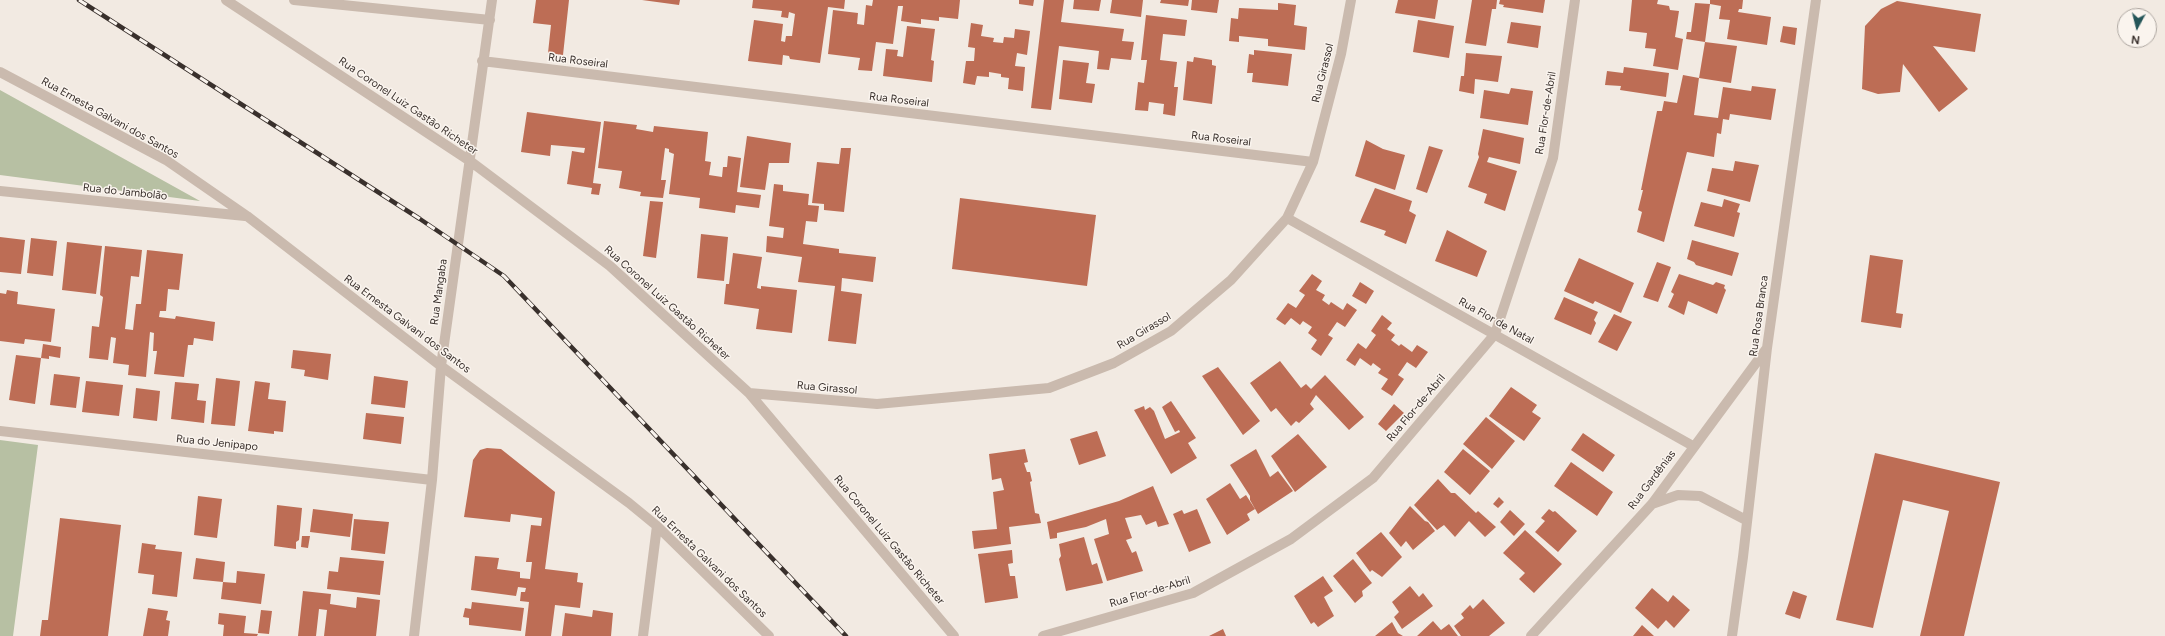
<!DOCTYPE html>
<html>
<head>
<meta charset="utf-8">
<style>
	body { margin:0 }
	#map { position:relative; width:2165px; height:636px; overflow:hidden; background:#f2eae2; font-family:Figtree,sans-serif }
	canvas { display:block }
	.north { position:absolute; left:2117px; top:8px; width:40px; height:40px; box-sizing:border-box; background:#faf4ee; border:1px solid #ada6a0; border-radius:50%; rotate:187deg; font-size:11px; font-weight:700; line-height:16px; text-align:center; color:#39302c }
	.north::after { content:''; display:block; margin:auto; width:14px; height:18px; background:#245558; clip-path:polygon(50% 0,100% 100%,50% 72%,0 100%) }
</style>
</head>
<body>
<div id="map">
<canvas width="2165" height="636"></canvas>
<div class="north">N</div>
</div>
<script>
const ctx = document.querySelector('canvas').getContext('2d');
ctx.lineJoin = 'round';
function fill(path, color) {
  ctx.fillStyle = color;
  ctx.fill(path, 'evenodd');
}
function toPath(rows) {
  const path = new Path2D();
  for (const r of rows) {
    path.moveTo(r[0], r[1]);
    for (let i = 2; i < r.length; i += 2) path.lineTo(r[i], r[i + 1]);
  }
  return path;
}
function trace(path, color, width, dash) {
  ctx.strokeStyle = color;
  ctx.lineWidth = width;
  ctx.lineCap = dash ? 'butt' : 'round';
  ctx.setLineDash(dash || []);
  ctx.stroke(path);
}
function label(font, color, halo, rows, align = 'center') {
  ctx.font = font + ' Figtree,sans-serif';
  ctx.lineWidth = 3;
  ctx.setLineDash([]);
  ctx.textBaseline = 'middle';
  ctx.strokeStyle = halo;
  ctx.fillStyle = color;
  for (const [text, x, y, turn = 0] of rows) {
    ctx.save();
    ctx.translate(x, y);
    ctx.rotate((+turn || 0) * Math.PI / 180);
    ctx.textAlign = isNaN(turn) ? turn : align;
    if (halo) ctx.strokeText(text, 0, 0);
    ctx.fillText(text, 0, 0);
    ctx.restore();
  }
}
fill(toPath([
	[0,90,200,201,0,175],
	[0,440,38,445,13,636,0,636]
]), '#b7c0a3');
fill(toPath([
	[536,0,569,0,563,55,548,53,551,25,533,23],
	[642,0,680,0,679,5],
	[753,0,845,0,844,9,828,7,820,63,790,59,789,56,783,55,782,65,748,61,754,20,783,24,781,41,785,42,786,36,792,36,795,14,789,12,788,18,781,17,782,11,752,8],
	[873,0,960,0,958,19,939,17,939,21,921,19,921,24,901,21,903,6,898,6,893,44,876,42,872,71,858,70,860,58,828,54,833,10,858,13,857,24,864,25,866,5,872,6],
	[1019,0,1034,0,1033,6,1019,4],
	[1044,0,1064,0,1061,22,1124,29,1122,41,1134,42,1131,60,1111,58,1109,70,1097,69,1099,51,1059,46,1051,110,1031,108],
	[1074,0,1101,0,1099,11,1073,9],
	[1112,0,1143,0,1141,17,1110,13],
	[1161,0,1189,0,1188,6,1160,3],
	[1192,0,1219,0,1217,13,1191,10],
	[1398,0,1438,0,1435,19,1395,13],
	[1472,0,1497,0,1496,9,1492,9,1486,46,1465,43],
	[1500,0,1545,0,1543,13,1503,7,1504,5,1499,4],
	[1632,0,1658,0,1657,4,1669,6,1670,10,1679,11,1675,37,1683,39,1678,70,1653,66,1656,49,1645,48,1647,33,1629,31],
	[1710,0,1743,0,1742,9,1739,9,1738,12,1771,17,1767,45,1727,39,1730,20,1719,19,1721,6,1710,4],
	[1897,1,1981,14,1975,52,1933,46,1968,89,1939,112,1903,64,1900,92,1878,94,1862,89,1865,26,1881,9],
	[1278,3,1296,5,1294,25,1307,27,1305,50,1268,46,1268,39,1239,36,1239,42,1229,41,1231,18,1238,19,1239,8,1278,10],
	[1695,3,1710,4,1705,42,1737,46,1731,83,1699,78,1694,115,1718,118,1723,87,1751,91,1752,86,1776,89,1771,120,1730,114,1729,120,1723,119,1721,134,1717,133,1714,157,1687,152,1664,242,1637,232,1642,212,1638,210,1643,190,1641,190,1657,111,1662,111,1664,101,1677,103,1683,75,1699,78,1705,42,1686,39,1687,32,1691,32],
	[1146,15,1187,20,1185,36,1163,34,1160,60,1177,62,1174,87,1178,87,1175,116,1163,114,1164,104,1149,102,1148,111,1135,110,1138,82,1144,83,1147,60,1141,60],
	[1418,20,1454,26,1449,58,1413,52],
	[1511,22,1541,26,1538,48,1507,43],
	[971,23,983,25,981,36,994,38,993,42,1003,43,1004,37,1014,38,1015,29,1030,31,1027,55,1017,53,1015,66,1025,67,1023,91,1008,89,1009,78,1001,77,1001,74,989,72,989,77,977,76,975,85,963,83,966,61,974,61,975,48,968,47],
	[907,26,935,29,931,60,934,61,932,82,883,76,886,49,898,50,897,56,903,57],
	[1783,26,1797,28,1795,45,1780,42],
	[1254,50,1292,54,1288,86,1252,82,1253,73,1247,73,1249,54,1254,55],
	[1466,53,1502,56,1498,82,1475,79,1474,94,1459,91,1461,76,1464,76],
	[1194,57,1212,60,1212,65,1216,66,1212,104,1183,100,1187,61,1193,62],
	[1063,60,1089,63,1086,83,1095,84,1092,103,1059,99],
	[1624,67,1669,73,1666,97,1620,90,1621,86,1605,85,1607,71,1623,73],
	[1511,88,1533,91,1528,125,1480,118,1484,90,1509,94],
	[527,112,601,122,593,183,601,184,599,195,591,194,592,188,567,184,572,151,584,153,585,148,551,145,550,156,521,152],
	[604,121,637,125,636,129,653,132,654,126,708,132,705,161,711,162,709,175,722,177,723,167,727,167,728,156,741,158,737,192,761,195,759,208,736,205,735,213,699,208,700,198,669,194,674,154,669,152,669,149,665,148,661,180,666,180,663,198,640,196,641,192,619,188,622,171,598,168],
	[1483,129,1524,138,1520,164,1489,157,1487,162,1517,171,1505,211,1484,203,1487,194,1468,187,1479,157,1478,154],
	[747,136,791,143,789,163,769,163,765,190,740,187],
	[1366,140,1383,149,1405,155,1395,190,1355,176],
	[1429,146,1443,150,1427,193,1416,189],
	[841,148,851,148,844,212,824,210,824,204,812,203,817,162,839,164],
	[1735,161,1759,165,1750,202,1707,191,1712,168,1733,171],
	[774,184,783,185,783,191,809,194,808,205,819,206,817,222,806,221,803,244,839,249,839,253,876,257,873,282,842,278,841,291,862,294,856,344,828,341,835,286,798,282,802,257,766,252,767,236,783,238,784,228,769,226],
	[1375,188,1412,201,1409,211,1416,215,1406,244,1384,235,1386,231,1360,222],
	[960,198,1096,215,1087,286,952,269],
	[1724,199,1740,204,1737,212,1740,213,1734,237,1694,226,1701,202,1722,207],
	[650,201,663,202,656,258,643,256],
	[1447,230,1487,251,1477,277,1435,261],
	[701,234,728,237,724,281,697,278],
	[0,237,25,240,21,274,0,272],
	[31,238,57,241,53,276,27,273],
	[1692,240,1739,253,1732,276,1696,265,1694,262,1687,259],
	[67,242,102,246,96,294,62,290],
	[105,246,142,250,139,277,131,276,125,329,133,330,136,304,141,304,147,250,183,254,179,290,168,289,166,311,160,311,159,317,175,319,176,316,215,322,213,341,194,338,193,345,188,345,184,377,154,374,157,351,153,351,154,333,150,332,146,377,128,375,129,365,113,363,116,338,111,337,108,360,89,358,92,326,99,327,103,297,100,295],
	[733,253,762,257,757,288,761,289,761,286,797,290,792,333,756,329,759,309,724,304,726,284,729,284],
	[1870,255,1903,260,1896,313,1903,314,1901,328,1861,322],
	[1579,258,1634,283,1621,313,1595,301,1593,304,1564,291],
	[1657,262,1671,267,1658,302,1643,297],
	[1312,274,1322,281,1316,290,1325,295,1322,300,1329,305,1331,302,1343,310,1347,303,1357,310,1345,327,1337,322,1328,335,1333,338,1321,356,1311,349,1317,340,1308,333,1312,327,1303,321,1300,325,1291,318,1285,325,1276,319,1288,303,1296,308,1305,295,1299,291],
	[1679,274,1713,285,1716,282,1725,285,1724,288,1726,290,1717,314,1688,301,1684,315,1668,307,1674,294,1671,292],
	[1360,282,1374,291,1366,304,1352,296],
	[7,290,18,292,17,304,55,309,51,342,25,339,24,344,0,341,0,293,6,294],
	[1564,297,1598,312,1594,320,1596,323,1591,335,1554,319],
	[1614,314,1632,322,1617,351,1598,342],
	[1382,315,1392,323,1387,329,1395,335,1391,340,1399,346,1401,344,1412,352,1417,345,1428,352,1416,368,1407,362,1398,375,1404,379,1392,396,1381,389,1388,379,1378,373,1381,369,1373,363,1371,366,1360,358,1355,366,1346,360,1358,343,1366,349,1376,335,1371,331],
	[43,344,61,347,60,358,49,356,49,359,41,358,35,404,9,400,16,355,41,358],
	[293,350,331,354,328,380,304,376,305,370,291,368],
	[1280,361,1301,388,1306,384,1311,389,1325,375,1364,417,1349,430,1316,395,1310,404,1314,409,1299,423,1296,421,1291,426,1276,408,1271,412,1250,383],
	[1218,367,1260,421,1243,435,1202,376],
	[54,374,80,377,76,408,50,405],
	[374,376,408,381,405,408,371,404],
	[216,378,240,381,235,426,211,424],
	[86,381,123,385,119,416,82,412],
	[255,381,270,383,268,399,286,401,283,432,274,431,274,434,248,431],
	[175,382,199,384,197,400,206,401,204,423,171,419],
	[1511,387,1537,405,1532,412,1541,418,1524,441,1489,416],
	[136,388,160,391,157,421,133,418],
	[1171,401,1196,438,1188,443,1197,458,1171,474,1134,410,1144,406,1145,410,1150,407,1154,411,1165,439,1180,432,1179,430,1175,432,1162,407],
	[1394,404,1404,413,1386,431,1378,424],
	[366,413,404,417,401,444,363,439],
	[1486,417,1515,441,1492,469,1463,444],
	[1097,431,1106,456,1079,465,1070,439],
	[1583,433,1615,455,1603,472,1571,450],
	[1298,434,1327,467,1295,492,1271,456],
	[487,448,501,449,555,492,545,569,578,573,577,582,583,583,580,608,555,605,551,636,525,636,529,602,520,601,521,592,525,592,526,588,518,587,516,596,471,590,475,556,499,558,497,569,520,572,520,578,530,579,532,562,526,562,531,525,541,526,542,518,511,514,510,522,464,517,473,460,480,450],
	[1025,449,1028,462,1024,463,1027,472,1030,472,1032,481,1030,482,1035,513,1039,514,1041,523,1009,527,1011,544,974,549,972,531,997,529,993,492,1004,490,1001,478,992,480,989,454],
	[1256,449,1270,477,1278,471,1293,491,1258,514,1250,500,1250,496,1230,465],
	[1463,449,1490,471,1470,495,1444,472],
	[1875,453,2000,482,1964,636,1920,636,1949,511,1903,500,1873,628,1836,620],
	[1571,462,1613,492,1597,516,1554,486],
	[1438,479,1451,493,1455,493,1476,513,1478,511,1496,527,1485,537,1469,521,1455,537,1444,525,1437,530,1414,505],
	[1230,483,1240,499,1246,495,1255,509,1247,514,1250,520,1227,535,1206,499],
	[1153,486,1169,524,1158,527,1156,521,1146,525,1141,515,1125,518,1132,538,1126,540,1132,553,1136,551,1143,571,1107,581,1094,539,1109,534,1106,519,1086,527,1057,533,1057,538,1050,539,1047,522,1119,501],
	[198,496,222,499,217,538,194,535],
	[1499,497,1504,502,1498,508,1493,504],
	[277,505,302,508,299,540,296,542,296,549,274,546],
	[1410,506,1425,521,1428,522,1435,531,1413,550,1406,541,1401,547,1389,533],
	[313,509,353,514,350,537,310,532],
	[1197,509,1211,543,1189,552,1173,514,1182,510,1184,514],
	[1549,509,1553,512,1555,511,1577,531,1558,552,1535,532,1545,521,1541,518],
	[1510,510,1525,524,1514,536,1500,522],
	[60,518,121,525,108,636,40,636,42,620,48,620],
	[354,519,389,522,385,554,351,550],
	[1525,530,1562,564,1534,593,1519,579,1525,573,1503,553],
	[1381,532,1402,557,1382,577,1372,570,1370,572,1356,553],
	[302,536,310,536,308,548,301,547],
	[1084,537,1092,565,1097,563,1103,583,1066,591,1059,559,1061,556,1059,544],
	[142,543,156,545,155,549,182,552,177,597,152,594,154,575,138,573],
	[1012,550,1013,563,1008,564,1010,576,1015,576,1018,598,985,603,978,554],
	[340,557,384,561,380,595,327,589,329,571,338,572],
	[196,558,225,562,223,582,193,579],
	[1353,559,1372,583,1362,591,1363,596,1355,603,1333,576],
	[237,571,265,574,261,604,221,599,223,582,236,583],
	[1323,576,1333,591,1324,597,1334,616,1318,627,1314,622,1311,624,1294,596],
	[1410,586,1419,597,1423,593,1433,606,1402,629,1394,617,1399,612,1392,602],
	[1652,588,1668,602,1673,595,1690,610,1674,628,1666,620,1658,629,1635,608],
	[303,591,331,594,330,604,356,608,357,597,380,600,376,636,324,636,327,610,319,609,316,636,298,636],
	[1793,591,1807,596,1800,619,1785,614],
	[1483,599,1505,623,1489,636,1461,636,1454,626,1464,618,1461,614,1470,605,1473,609],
	[472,602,524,608,521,631,469,625,469,618,463,617,465,608,471,609],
	[148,608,168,611,166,620,170,621,168,636,143,636],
	[261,610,272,611,269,634,258,633],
	[593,610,613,613,611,636,562,636,565,613,592,617],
	[219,613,246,616,244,633,258,634,257,636,223,636,224,625,218,624],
	[1433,621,1441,630,1449,624,1458,636,1417,636],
	[1392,622,1398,633,1403,636,1375,636],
	[1642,625,1654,636,1633,636],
	[1223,629,1226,636,1209,636]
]), '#bd6d55');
trace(toPath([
	[226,0,470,161,610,266,749,393,954,636],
	[294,0,490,20],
	[482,61,1313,162],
	[0,72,166,160,247,216,441,366,629,503,657,526,769,636],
	[0,191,245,216],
	[1287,218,1693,446],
	[749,393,877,404,1049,388,1114,363,1171,331,1231,280,1287,218,1313,162,1341,54,1351,0],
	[0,431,432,480],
	[1652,504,1678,495,1700,496,1746,520],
	[414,636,432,480,441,366,492,0],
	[643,636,657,526],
	[1043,636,1193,593,1291,539,1373,478,1495,334,1553,158,1575,0],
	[1531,636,1652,504,1767,348],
	[1732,636,1743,557,1767,348,1816,0]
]), '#cabaae', 10);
const rail = toPath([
	[79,0,420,219,504,276,846,636]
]);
trace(rail, '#39302c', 4.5);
trace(rail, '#faf4ee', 3, [9]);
label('11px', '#39302c', '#faf4ee', [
	["Rua Roseiral",578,61,7],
	["Rua Girassol",1323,73,-76],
	["Rua Roseiral",899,100,7],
	["Rua Coronel Luiz Gastão Richeter",408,106,34],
	["Rua Flor-de-Abril",1546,113,-81],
	["Rua Ernesta Galvani dos Santos",110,118,29],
	["Rua Roseiral",1221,139,7],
	["Rua do Jambolão",125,192,6],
	["Rua Mangaba",439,292,-82],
	["Rua Coronel Luiz Gastão Richeter",667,303,42],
	["Rua Rosa Branca",1759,316,-82],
	["Rua Flor de Natal",1496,321,29],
	["Rua Ernesta Galvani dos Santos",407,324,37],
	["Rua Girassol",1144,331,-31],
	["Rua Girassol",827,388,5],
	["Rua Flor-de-Abril",1416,408,-50],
	["Rua do Jenipapo",217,443,6],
	["Rua Gardênias",1652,480,-53],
	["Rua Coronel Luiz Gastão Richeter",889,540,50],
	["Rua Ernesta Galvani dos Santos",709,562,44],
	["Rua Flor-de-Abril",1150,592,-17]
]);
</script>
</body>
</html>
